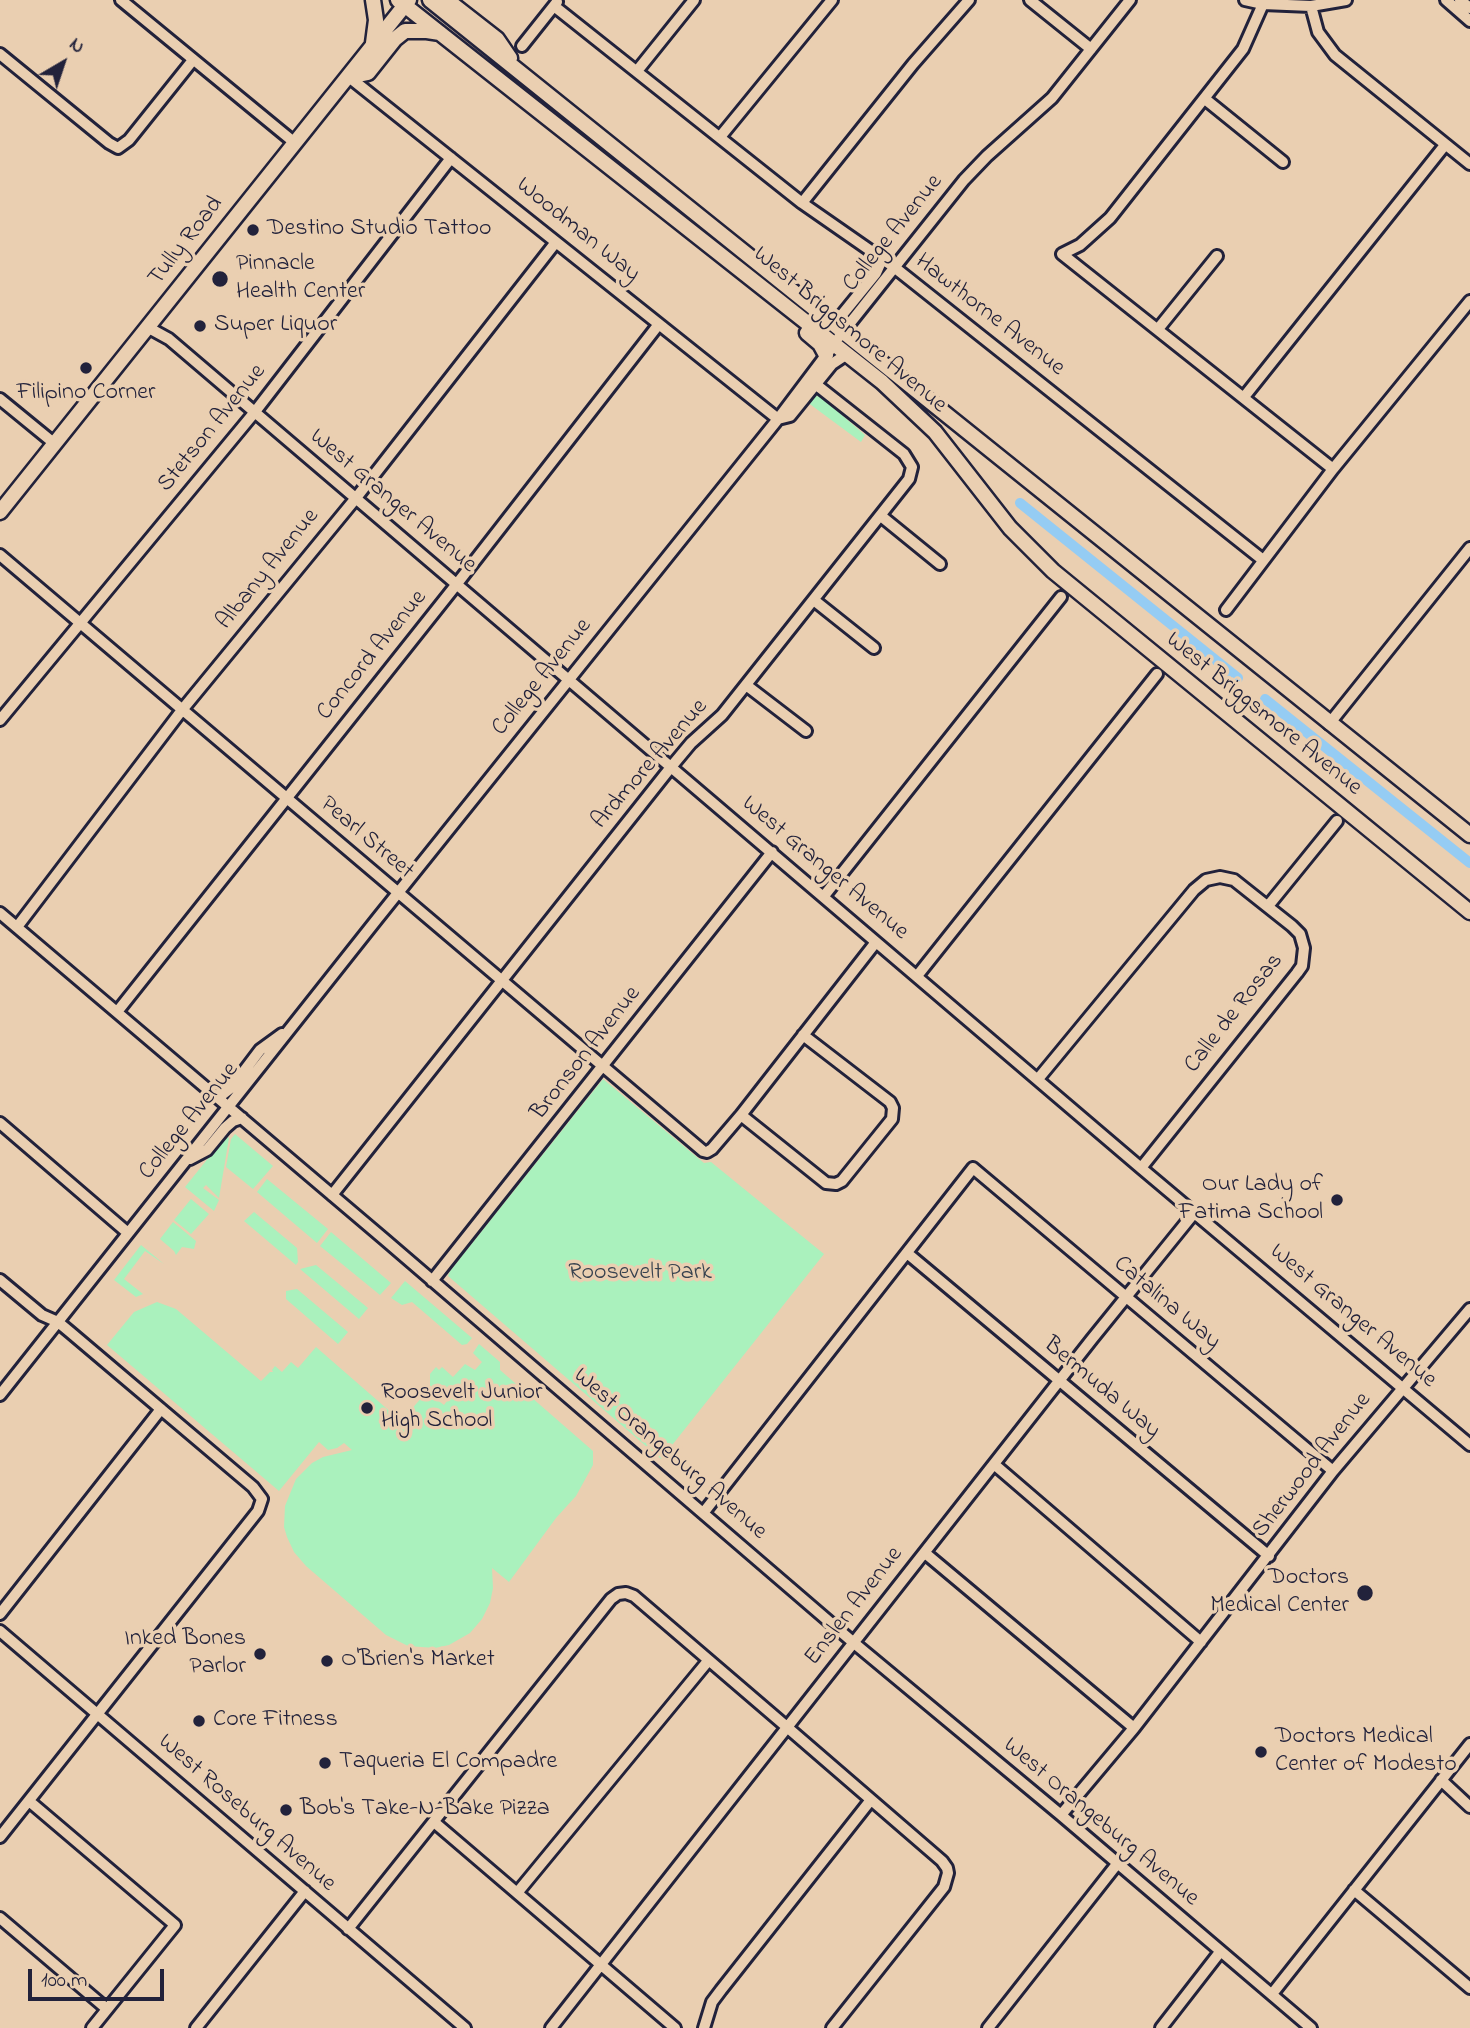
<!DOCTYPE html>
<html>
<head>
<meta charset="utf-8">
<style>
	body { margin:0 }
	#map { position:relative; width:1470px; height:2028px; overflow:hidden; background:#eacfb1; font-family:"Indie Flower",sans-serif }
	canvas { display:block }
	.north { position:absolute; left:28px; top:28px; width:70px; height:70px; -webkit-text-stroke:5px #eacfb1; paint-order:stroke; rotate:39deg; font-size:19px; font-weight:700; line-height:28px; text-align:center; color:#22223b }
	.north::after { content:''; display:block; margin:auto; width:24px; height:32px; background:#22223b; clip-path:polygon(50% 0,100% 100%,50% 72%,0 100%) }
	.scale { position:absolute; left:28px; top:1969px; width:136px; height:32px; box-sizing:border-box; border:4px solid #22223b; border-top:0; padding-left:9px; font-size:21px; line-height:24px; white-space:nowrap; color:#22223b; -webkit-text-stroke:5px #eacfb1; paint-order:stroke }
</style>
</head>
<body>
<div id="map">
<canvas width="1470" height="2028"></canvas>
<div class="north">N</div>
<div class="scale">100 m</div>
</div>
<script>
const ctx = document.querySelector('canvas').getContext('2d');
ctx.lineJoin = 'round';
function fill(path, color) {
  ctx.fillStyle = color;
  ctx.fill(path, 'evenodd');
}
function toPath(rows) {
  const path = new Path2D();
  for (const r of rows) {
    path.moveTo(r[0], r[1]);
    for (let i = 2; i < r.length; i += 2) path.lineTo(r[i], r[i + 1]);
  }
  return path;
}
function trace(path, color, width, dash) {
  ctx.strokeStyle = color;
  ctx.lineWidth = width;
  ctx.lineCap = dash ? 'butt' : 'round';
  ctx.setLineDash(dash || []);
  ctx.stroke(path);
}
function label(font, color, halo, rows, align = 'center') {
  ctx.font = font + ' "Indie Flower",sans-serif';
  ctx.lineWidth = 7;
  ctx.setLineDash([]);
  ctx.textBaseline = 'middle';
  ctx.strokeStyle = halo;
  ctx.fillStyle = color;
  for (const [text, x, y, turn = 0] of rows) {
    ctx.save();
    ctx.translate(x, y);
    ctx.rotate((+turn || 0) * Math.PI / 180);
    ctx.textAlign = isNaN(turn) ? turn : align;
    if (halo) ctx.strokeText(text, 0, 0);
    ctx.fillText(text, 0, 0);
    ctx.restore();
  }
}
fill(toPath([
	[812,395,821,397,865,435,861,442,807,402],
	[603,1079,704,1163,711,1162,824,1254,661,1459,448,1276,450,1271],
	[235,1134,273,1166,253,1189,226,1167,231,1139],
	[226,1136,229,1138,219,1198,206,1185,203,1188,219,1200,214,1211,185,1187],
	[267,1179,328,1229,317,1243,257,1192],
	[191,1199,209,1214,191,1234,174,1220],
	[254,1212,297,1248,298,1262,296,1265,244,1221],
	[173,1222,196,1241,194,1249,182,1247,176,1255,174,1251,160,1239],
	[331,1232,391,1283,380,1295,320,1246],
	[141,1245,164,1264,145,1251,124,1279,143,1294,136,1297,114,1280],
	[316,1265,368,1308,359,1319,300,1269],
	[405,1281,472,1338,467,1344,462,1345,412,1302,402,1305,391,1298],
	[297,1289,348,1332,338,1344,286,1299,286,1291],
	[157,1302,176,1309,261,1381,270,1372,273,1372,272,1370,275,1366,282,1372,291,1362,298,1368,316,1347,401,1421,424,1395,429,1399,432,1396,444,1405,447,1401,430,1386,430,1374,436,1367,439,1370,442,1367,453,1377,465,1364,475,1370,482,1362,473,1353,479,1344,500,1362,500,1370,593,1451,593,1465,576,1496,556,1518,509,1582,492,1568,493,1588,490,1603,482,1619,470,1633,449,1645,435,1648,408,1646,386,1635,306,1566,294,1552,287,1537,284,1527,285,1506,296,1479,312,1463,323,1457,352,1450,344,1443,337,1448,328,1450,319,1442,279,1491,107,1345,134,1312]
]), '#aaf1bd');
trace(toPath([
	[1020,503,1238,678],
	[1265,699,1470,863]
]), '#95ccf3', 10);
const minor = toPath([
	[121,0,295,143],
	[1030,0,1091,49],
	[1245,0,1263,4,1311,6,1346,0],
	[1446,0,1470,21],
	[1460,0,1470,8],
	[1263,4,1243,49,1110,218,1080,245,1062,254,1333,469],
	[554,6,802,203,894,267,1263,560],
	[1311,6,1318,32,1335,55,1470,164],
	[522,46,557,2],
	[0,54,109,143,118,148,129,140,193,60],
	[637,71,694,0],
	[349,77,778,419,790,416,832,364,847,354],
	[1205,99,1283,162],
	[720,137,832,0],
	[802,203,913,64,969,0],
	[832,322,841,316,876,273,880,264,877,256],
	[149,328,169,339,1141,1168,1470,1445],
	[1158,329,1217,256],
	[839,337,964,180,987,156,1052,98,1130,0],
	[1244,397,1445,145],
	[0,399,55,444],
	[881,516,940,564],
	[0,555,703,1151,707,1152,712,1149,741,1115,876,942],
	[815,601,874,648],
	[1226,610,1333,469,1470,301],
	[746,685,806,731],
	[0,720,254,413,451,158],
	[1329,724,1470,548],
	[824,896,1061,597],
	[1268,906,1337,821],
	[0,913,384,1239,854,1643,1061,1815,1311,2028],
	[17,927,182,710,356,498,556,242],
	[917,976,1157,674],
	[117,1012,456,585,659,324],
	[1038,1079,1194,890,1206,880,1220,877,1234,880,1292,926,1300,934,1304,948,1302,966,1297,973,1141,1168],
	[216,1096,223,1094,232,1087,260,1050,282,1034],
	[741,1115,826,1183,836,1184,842,1181,892,1119,893,1108,890,1102,803,1035],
	[0,1123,128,1233],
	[190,1159,207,1150,225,1128,233,1121,242,1118],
	[332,1195,671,767,691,743,722,715,909,479,912,467,904,454,809,379],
	[907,1253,1269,1556],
	[0,1280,42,1315,58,1322,70,1332,253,1487,262,1499,258,1511,0,1837],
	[432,1281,772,852],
	[0,1395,377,919,778,419,830,350],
	[995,1465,1201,1642],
	[704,1512,973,1168,1333,1471],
	[925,1553,1134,1728],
	[0,1614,161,1409],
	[0,1631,465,2028],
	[1441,1780,1470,1807],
	[29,1801,175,1925,92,2028],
	[1061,1815,1134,1728,1333,1471,1470,1309],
	[434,1822,675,2028],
	[1354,1890,1470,1988],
	[517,1893,708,1661],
	[0,1918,107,2009],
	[348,1929,611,1599,618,1594,626,1593,634,1596,788,1728,942,1861,947,1868,948,1873,944,1887,832,2028],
	[1272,1994,1470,1744],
	[196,2028,305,1891],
	[551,2028,1092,1339,1194,1213],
	[704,2028,712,2002,721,1990,870,1801],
	[988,2028,1117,1864],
	[1161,2028,1220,1952]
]);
const major = toPath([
	[398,0,882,382,935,432,1010,528,1053,571,1470,912],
	[430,0,1470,835],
	[447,0,497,39,510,58],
	[373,43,376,20,373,0],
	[349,77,368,73,395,39,405,31,427,31,440,33],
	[807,333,820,344,826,355],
	[0,512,409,0]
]);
trace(minor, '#22223b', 16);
trace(major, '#22223b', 19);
trace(minor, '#eacfb1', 10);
trace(major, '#eacfb1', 14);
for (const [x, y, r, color] of [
	[253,230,7,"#22223b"],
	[220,279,9,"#22223b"],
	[200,326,7,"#22223b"],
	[86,368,7,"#22223b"],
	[1337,1200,7,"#22223b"],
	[367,1408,7,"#22223b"],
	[1365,1593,9,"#22223b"],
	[260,1654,7,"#22223b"],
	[327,1661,7,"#22223b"],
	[199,1721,7,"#22223b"],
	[1261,1752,7,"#22223b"],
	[325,1763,7,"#22223b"],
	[286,1810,7,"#22223b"]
]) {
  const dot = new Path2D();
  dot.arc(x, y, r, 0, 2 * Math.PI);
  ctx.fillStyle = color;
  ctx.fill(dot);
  trace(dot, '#eacfb1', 2.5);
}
label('24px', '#22223b', '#eacfb1', [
	["Destino Studio Tattoo",267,230],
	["Pinnacle",236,265],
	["Health Center",236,293],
	["Super Liquor",214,326],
	["Filipino Corner",86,394,"center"],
	["Our Lady of",1323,1186,"right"],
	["Fatima School",1323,1214,"right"],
	["Roosevelt Junior",381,1394],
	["High School",381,1422],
	["Doctors",1349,1579,"right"],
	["Medical Center",1349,1607,"right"],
	["Inked Bones",246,1640,"right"],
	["Parlor",246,1668,"right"],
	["O'Brien's Market",341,1661],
	["Core Fitness",213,1721],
	["Doctors Medical",1275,1738],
	["Center of Modesto",1275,1766],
	["Taqueria El Compadre",339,1763],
	["Bob's Take-N-Bake Pizza",300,1810]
], 'left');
label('24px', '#22223b', '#eacfb1', [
	["Woodman Way",577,231,39],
	["College Avenue",894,234,-51],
	["Tully Road",187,242,-52],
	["Hawthorne Avenue",989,316,38],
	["West Briggsmore Avenue",849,331,40],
	["Stetson Avenue",213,429,-51],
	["West Granger Avenue",392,502,40],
	["Albany Avenue",269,570,-51],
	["Concord Avenue",373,656,-51],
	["College Avenue",543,678,-51],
	["West Briggsmore Avenue",1263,715,39],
	["Ardmore Avenue",651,765,-49],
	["Pearl Street",366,839,40],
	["West Granger Avenue",824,869,40],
	["Calle de Rosas",1235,1014,-52],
	["Bronson Avenue",587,1054,-52],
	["College Avenue",190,1122,-51],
	["Catalina Way",1166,1304,40],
	["West Granger Avenue",1352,1317,40],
	["Bermuda Way",1101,1389,40],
	["West Orangeburg Avenue",669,1455,41],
	["Sherwood Avenue",1313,1466,-52],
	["Enslen Avenue",855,1607,-52],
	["West Roseburg Avenue",246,1814,41],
	["West Orangeburg Avenue",1100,1823,40]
]);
label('24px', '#36414e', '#eacfb1', [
	["Roosevelt Park",640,1274]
]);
</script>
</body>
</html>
